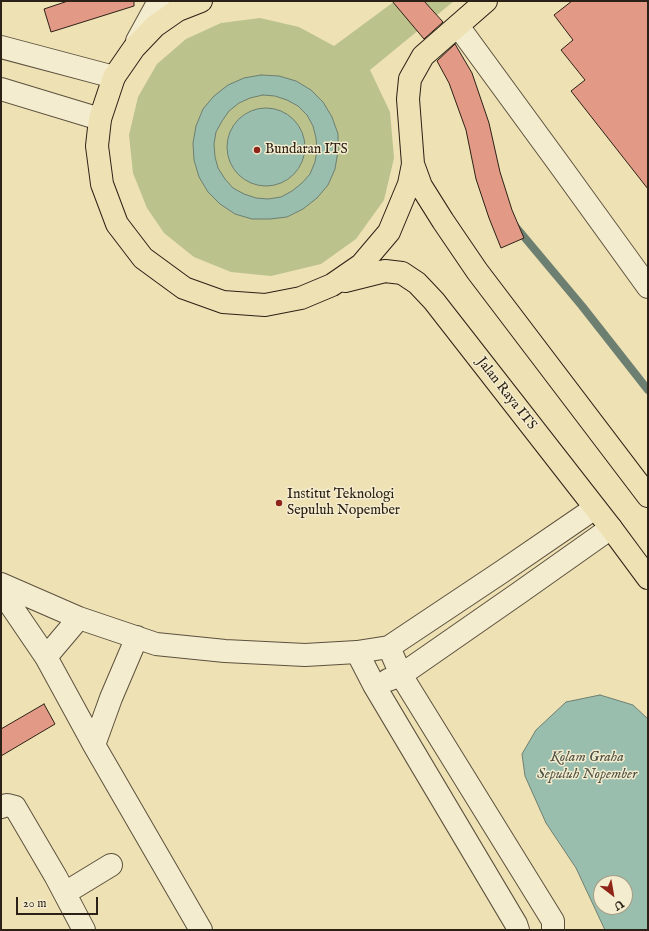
<!DOCTYPE html>
<html>
<head>
<meta charset="utf-8">
<style>
	body { margin:0 }
	#map { position:relative; width:649px; height:931px; overflow:hidden; background:#eee1b4; font-family:"IM FELL English",serif }
	canvas { display:block }
	.frame { position:absolute; inset:0; border:2px solid #2c2116; pointer-events:none }
	.north { position:absolute; left:593px; top:875px; width:40px; height:40px; box-sizing:border-box; background:#f4ecce; border:1px solid #a49b84; border-radius:50%; rotate:149deg; font-size:11px; font-weight:700; line-height:16px; text-align:center; color:#2c2116 }
	.north::after { content:''; display:block; margin:auto; width:14px; height:18px; background:#8f2418; clip-path:polygon(50% 0,100% 100%,50% 72%,0 100%) }
	.scale { position:absolute; left:16px; top:897px; width:82px; height:18px; box-sizing:border-box; border:2px solid #2c2116; border-top:0; padding-left:5px; font-size:12px; line-height:14px; white-space:nowrap; color:#2c2116; -webkit-text-stroke:3px #f4ecce; paint-order:stroke }
</style>
</head>
<body>
<div id="map">
<canvas width="649" height="931"></canvas>
<div class="frame"></div>
<div class="north">U</div>
<div class="scale">20 m</div>
</div>
<script>
const ctx = document.querySelector('canvas').getContext('2d');
ctx.lineJoin = 'round';
function fill(path, color) {
  ctx.fillStyle = color;
  ctx.fill(path, 'evenodd');
}
function toPath(rows) {
  const path = new Path2D();
  for (const r of rows) {
    if (r.length === 3) {
      path.moveTo(r[0] + r[2], r[1]);
      path.arc(r[0], r[1], r[2], 0, 2 * Math.PI);
      continue;
    }
    path.moveTo(r[0], r[1]);
    for (let i = 2; i < r.length; i += 2) path.lineTo(r[i], r[i + 1]);
  }
  return path;
}
function trace(path, color, width, dash) {
  ctx.strokeStyle = color;
  ctx.lineWidth = width;
  ctx.lineCap = dash ? 'butt' : 'round';
  ctx.setLineDash(dash || []);
  ctx.stroke(path);
}
function label(font, color, halo, rows, align = 'center') {
  ctx.font = font + ' "IM FELL English",serif';
  ctx.lineWidth = 3;
  ctx.setLineDash([]);
  ctx.textBaseline = 'middle';
  ctx.strokeStyle = halo;
  ctx.fillStyle = color;
  for (const [text, x, y, turn = 0] of rows) {
    ctx.save();
    ctx.translate(x, y);
    ctx.rotate((+turn || 0) * Math.PI / 180);
    ctx.textAlign = isNaN(turn) ? turn : align;
    if (halo) ctx.strokeText(text, 0, 0);
    ctx.fillText(text, 0, 0);
    ctx.restore();
  }
}
fill(toPath([
	[395,1,454,1,370,70,390,112,394,158,384,200,356,239,321,264,271,276,231,272,194,257,164,233,147,208,133,173,129,135,138,97,157,64,186,39,221,23,260,18,299,27,334,46]
]), '#bbc28b');
const water = toPath([
	[261,75,279,76,296,81,311,90,323,102,332,117,338,134,338,151,335,169,328,185,317,198,303,209,287,217,270,219,252,219,235,214,220,204,208,192,199,177,194,160,193,143,196,126,203,109,214,96,228,85,244,78,261,75],
	[263,95,275,96,287,100,298,106,307,115,313,126,316,138,317,150,315,162,310,174,302,183,292,191,281,197,268,199,256,198,244,194,233,188,225,179,218,168,215,157,214,144,216,132,222,121,229,111,239,103,250,98,263,95],
	[266,147,39],
	[600,695,633,705,648,719,648,930,605,930,576,868,546,823,525,776,522,754,536,730,566,702,600,695],
	[601,883,625,883,625,907,601,907,601,883]
]);
fill(water, '#99beae');
trace(water, '#6d7f71', 1);
trace(toPath([
	[515,226,582,306,648,390]
]), '#6d7f71', 8);
const building = toPath([
	[68,1,134,1,134,6,51,32,44,9,68,1],
	[392,1,424,1,443,22,424,39,392,1],
	[572,1,648,1,648,189,571,91,585,80,561,50,573,40,554,15,572,1],
	[455,44,472,73,489,123,500,172,512,210,524,238,501,248,489,218,476,179,466,130,449,83,437,61,455,44],
	[44,704,55,724,1,756,1,729,44,704]
]);
fill(building, '#e29985');
trace(building, '#2c2116', 1);
const minor = toPath([
	[458,26,559,164,648,287],
	[137,41,159,1],
	[1,47,114,77],
	[1,89,100,119],
	[1,584,79,618,156,644,225,651,305,655,357,652,389,647,503,571,595,508],
	[1,591,46,657,94,745,201,930],
	[389,647,401,675,553,921,553,930],
	[357,652,374,685,516,924,518,930],
	[46,657,79,618],
	[388,680,401,675,519,593,611,528],
	[94,745,111,698,137,637],
	[1,807,7,805,15,807,56,877,84,930],
	[65,893,111,865]
]);
const major = toPath([
	[201,1,178,10,155,26,134,48,114,77,100,119,97,146,102,184,117,224,143,258,184,288,223,302,265,305,301,298,332,285,361,265,389,232,409,184,413,164,408,99,410,79,423,56,486,1],
	[413,164,421,186,443,221,477,271,648,496],
	[345,281,385,271,402,273,417,283,434,301,611,528,648,578]
]);
trace(minor, '#5c513e', 24);
trace(major, '#2c2116', 24);
trace(minor, '#f4ecce', 22);
trace(major, '#eee1b4', 22);
for (const [x, y, r, color] of [
	[257,150,4,"#8f2418"],
	[279,503,4,"#8f2418"]
]) {
  const dot = new Path2D();
  dot.arc(x, y, r, 0, 2 * Math.PI);
  ctx.fillStyle = color;
  ctx.fill(dot);
  trace(dot, '#f4ecce', 1.5);
}
label('14px', '#2c2116', '#f4ecce', [
	["Bundaran ITS",265,150],
	["Institut Teknologi",287,495],
	["Sepuluh Nopember",287,511]
], 'left');
label('14px', '#2c2116', '#f4ecce', [
	["Jalan Raya ITS",506,394,52]
]);
label('italic 15px', '#4d5044', '#f4ecce', [
	["Kolam Graha",587,758],
	["Sepuluh Nopember",587,775]
]);
</script>
</body>
</html>
